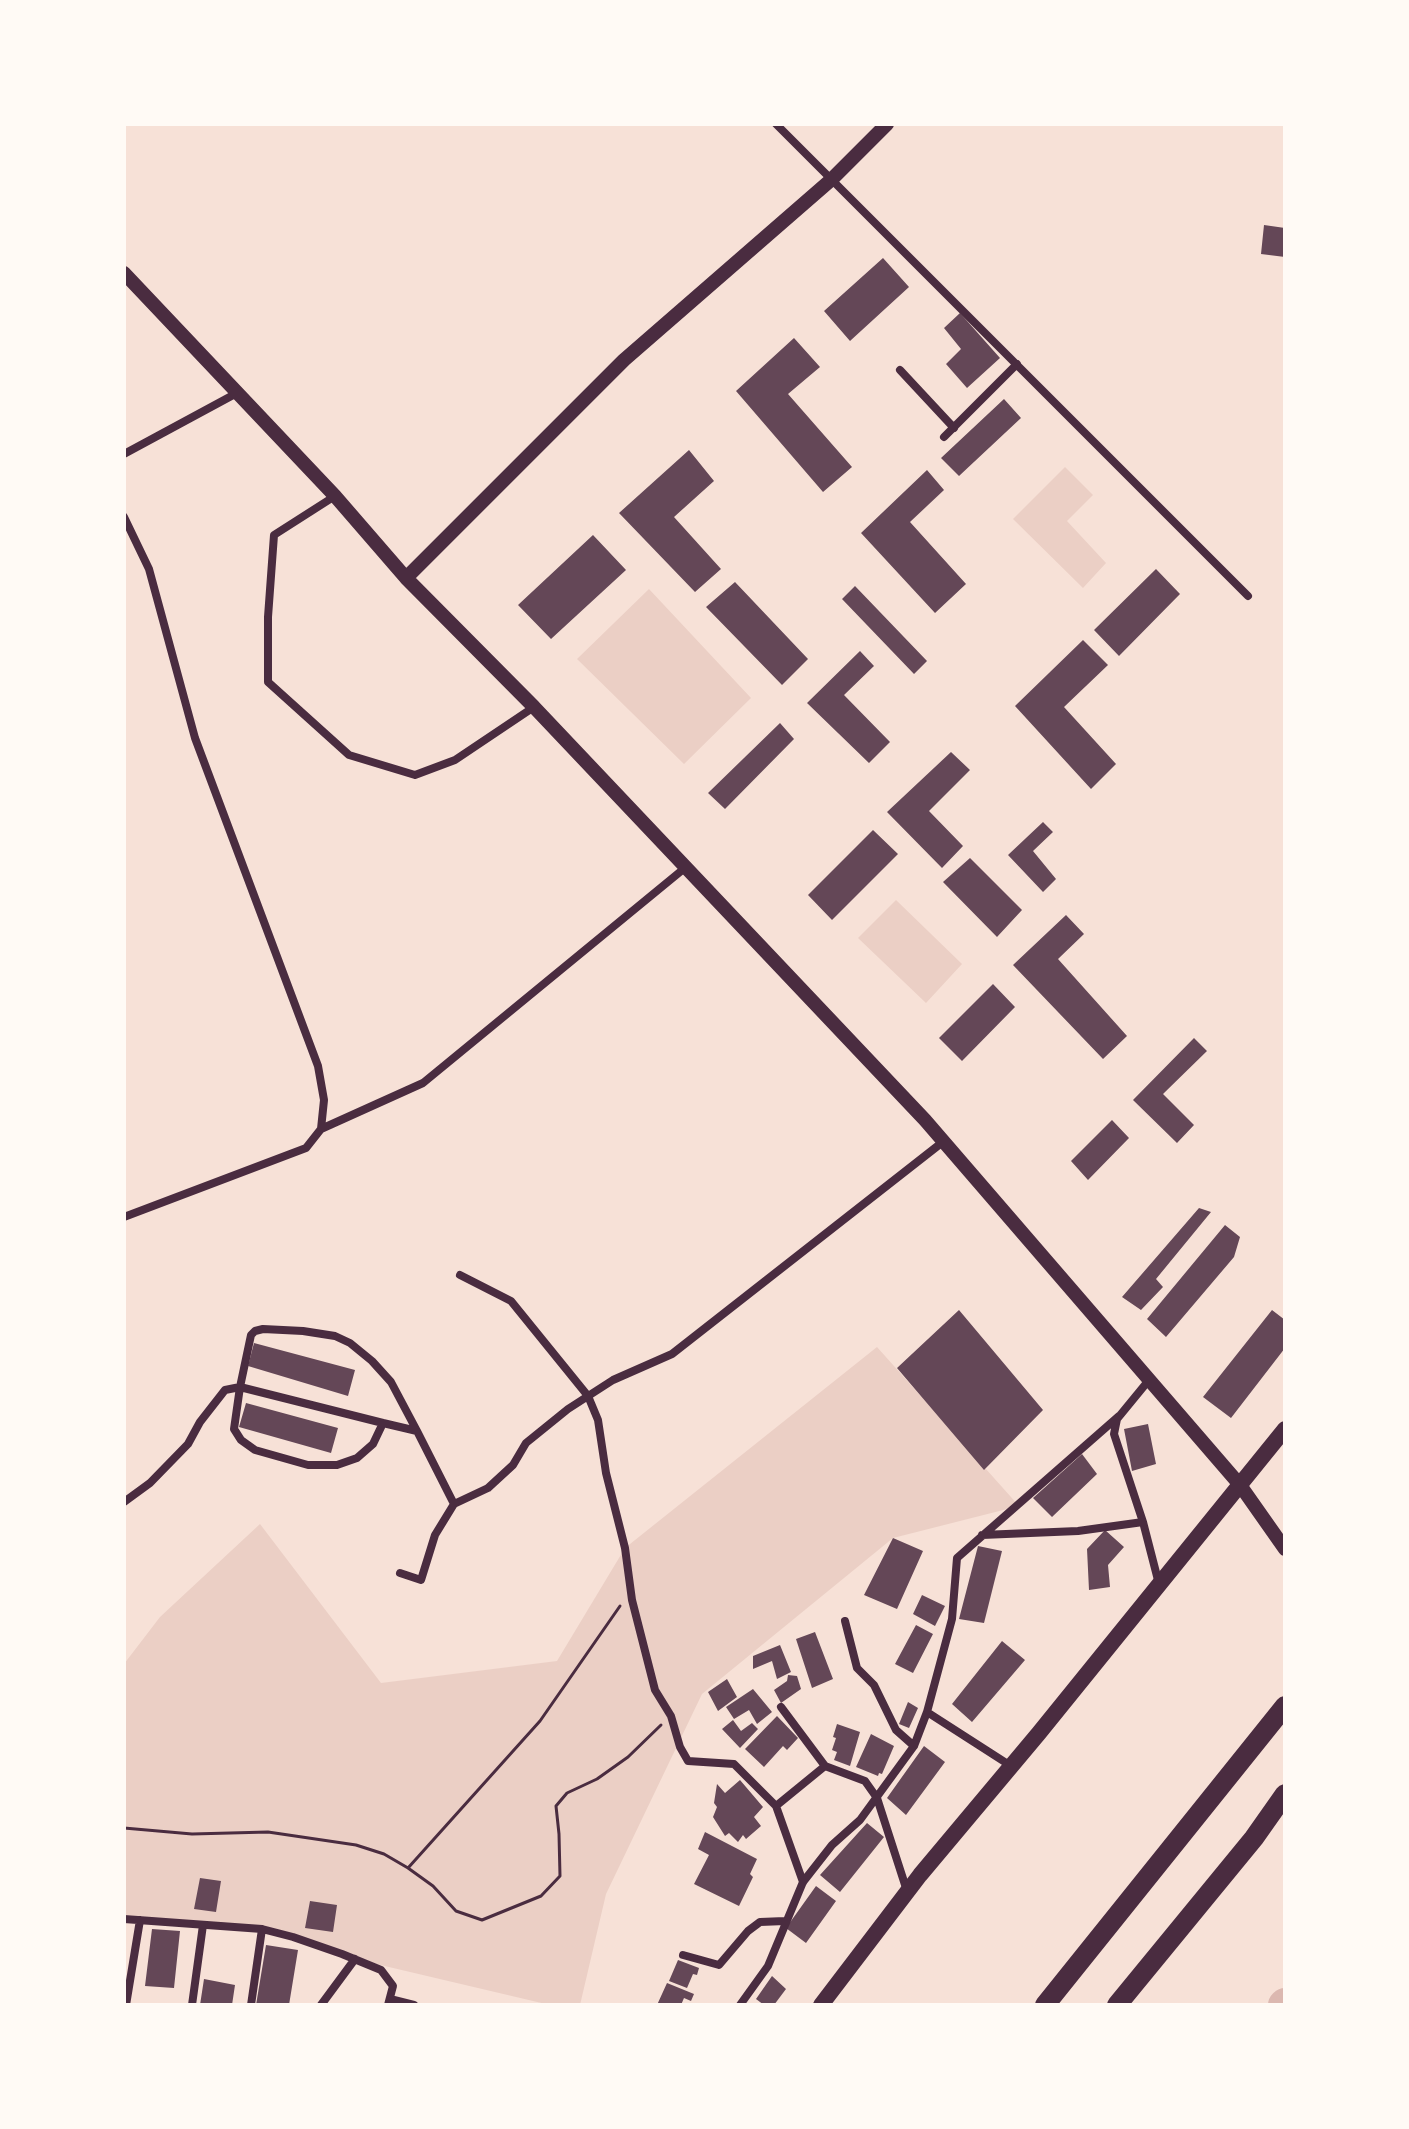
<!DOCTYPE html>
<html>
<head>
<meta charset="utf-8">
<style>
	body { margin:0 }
	#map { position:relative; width:1409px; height:2129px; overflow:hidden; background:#f7e1d7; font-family:"PT Sans Narrow",sans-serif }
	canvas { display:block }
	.frame { position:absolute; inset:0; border:126px solid #fffaf5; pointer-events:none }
</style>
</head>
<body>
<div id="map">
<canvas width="1409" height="2129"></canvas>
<div class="frame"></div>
</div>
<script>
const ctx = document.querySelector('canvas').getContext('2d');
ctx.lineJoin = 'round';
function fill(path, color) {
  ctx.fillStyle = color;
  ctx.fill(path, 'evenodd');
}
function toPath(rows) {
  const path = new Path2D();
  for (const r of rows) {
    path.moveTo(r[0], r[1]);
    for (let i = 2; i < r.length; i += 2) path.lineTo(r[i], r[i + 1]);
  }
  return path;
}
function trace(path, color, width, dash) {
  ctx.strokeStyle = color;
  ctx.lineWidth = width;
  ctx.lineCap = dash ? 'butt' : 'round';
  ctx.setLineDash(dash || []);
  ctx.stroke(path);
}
fill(toPath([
	[1065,467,1093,495,1067,521,1106,563,1083,588,1013,519],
	[649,589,751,698,684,764,577,659],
	[896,900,962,964,926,1003,858,938],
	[877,1347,1019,1506,893,1538,702,1694,606,1894,580,2005,550,2005,355,1959,262,1929,124,1919,124,1664,160,1617,260,1524,381,1683,557,1661,625,1548]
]), '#ebcfc5');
trace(toPath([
	[1284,2005,1285,2004]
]), '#dcb8b0', 32);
fill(toPath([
	[1264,225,1285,228,1285,257,1261,254],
	[883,258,909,287,850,341,824,311],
	[960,313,1000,358,967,388,946,364,961,349,944,328],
	[794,338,820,367,788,394,852,467,823,492,736,391],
	[1004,399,1021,418,959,476,941,458],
	[689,450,714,481,674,517,721,569,695,592,619,513],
	[927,470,944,490,910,522,966,584,935,613,861,533],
	[593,535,626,570,551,639,518,605],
	[1156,569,1180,594,1119,656,1094,630],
	[735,582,808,659,782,685,706,607],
	[855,586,927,661,914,674,842,599],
	[1083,640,1108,665,1064,707,1116,764,1091,789,1015,706],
	[860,651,874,666,844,695,890,742,869,763,807,703],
	[780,723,794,739,725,809,708,793],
	[951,752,970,770,929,811,963,846,942,868,887,812],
	[1043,822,1053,832,1033,851,1056,879,1043,892,1008,855],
	[873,830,898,854,832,920,808,895],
	[970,858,1022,910,997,937,943,882],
	[1066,915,1084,934,1058,959,1127,1036,1103,1059,1013,965],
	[993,984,1015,1007,962,1061,939,1038],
	[1194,1038,1207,1051,1163,1094,1194,1125,1177,1143,1133,1100],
	[1112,1120,1129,1138,1088,1180,1071,1161],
	[1199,1208,1211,1212,1156,1279,1163,1287,1141,1310,1122,1297],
	[1225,1225,1240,1237,1234,1257,1166,1337,1147,1319],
	[959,1310,1043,1410,984,1470,897,1368],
	[1272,1310,1285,1320,1285,1348,1231,1418,1203,1397],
	[254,1343,355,1370,348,1396,248,1366],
	[246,1403,338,1428,331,1453,239,1427],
	[1148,1424,1156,1464,1132,1471,1124,1429],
	[1082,1454,1097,1474,1052,1517,1033,1498],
	[1105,1530,1124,1547,1108,1565,1110,1587,1089,1590,1087,1549],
	[893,1538,923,1551,897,1609,864,1595],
	[978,1546,1002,1551,984,1623,959,1619],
	[922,1595,945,1606,935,1626,913,1614],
	[916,1625,933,1634,913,1673,895,1664],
	[815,1632,833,1679,812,1688,796,1639],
	[1002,1641,1025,1660,972,1722,952,1704],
	[780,1645,791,1672,777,1679,772,1661,753,1669,753,1656],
	[788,1675,797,1676,801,1689,781,1703,774,1690,787,1681],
	[727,1679,737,1697,718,1711,708,1692],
	[753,1689,772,1712,757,1724,749,1710,734,1719,726,1707],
	[908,1702,918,1708,909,1728,899,1724],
	[777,1716,798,1738,787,1750,783,1746,764,1767,745,1749],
	[733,1720,741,1731,752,1723,758,1729,740,1748,722,1729],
	[837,1724,860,1732,850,1766,834,1760,837,1752,832,1750,836,1738,833,1737],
	[871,1734,894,1746,882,1774,879,1773,878,1776,856,1767],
	[924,1746,945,1762,906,1815,887,1798],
	[740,1780,763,1807,754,1817,761,1826,746,1839,743,1835,738,1842,729,1833,725,1836,713,1817,717,1807,714,1803,717,1784,725,1793],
	[867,1823,884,1837,840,1892,820,1875],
	[705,1832,757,1859,750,1874,753,1877,739,1906,694,1884,709,1855,698,1849],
	[200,1878,221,1881,216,1912,194,1909],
	[816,1886,836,1901,806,1943,786,1928],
	[310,1901,337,1905,333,1932,305,1928],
	[152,1929,180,1931,174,1988,145,1986],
	[266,1945,298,1950,289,2005,256,2005],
	[678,1960,699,1968,697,1975,693,1974,687,1988,669,1981],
	[772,1976,786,1989,774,2005,764,2005,756,1999],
	[204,1979,235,1985,232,2005,200,2005],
	[667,1983,694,1994,691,2001,684,1998,681,2005,657,2005]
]), '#644757');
trace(toPath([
	[124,1828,192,1834,268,1832,356,1845,384,1854,408,1868,540,1721,620,1606],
	[408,1868,433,1886,456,1911,482,1920,541,1896,560,1876,559,1834,556,1806,567,1793,597,1779,628,1757,661,1725]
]), '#4a2c40', 3);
trace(toPath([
	[776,124,1248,596],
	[900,370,954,428],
	[944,437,1017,364],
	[124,454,237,393],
	[335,496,274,535,268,617,268,682,349,755,415,775,455,760,534,707],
	[124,517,149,569,195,738,318,1066,324,1100,321,1129,306,1148,124,1217],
	[321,1129,423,1083,686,867],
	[460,1275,511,1301,588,1396,598,1420,606,1473,625,1548,632,1600,655,1690,671,1716,680,1747,688,1761,734,1764,776,1806],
	[1149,1380,1117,1419,1114,1434,1143,1522,1159,1584],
	[417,1431,391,1382,372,1361,350,1343,335,1336,303,1331,263,1329,255,1331,251,1335,240,1387,234,1429,241,1440,255,1450,308,1465,337,1465,357,1458,373,1444,383,1423,417,1431,454,1504],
	[124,1502,150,1483,188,1444,200,1422,225,1390,240,1387,383,1423],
	[982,1535,1078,1531,1143,1522],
	[400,1573,421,1580,435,1535,454,1504,488,1488,513,1465,526,1443,568,1409,613,1380,672,1354,944,1141],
	[845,1621,857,1668,874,1685,896,1730,914,1746],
	[781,1707,825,1766,865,1781,877,1798,907,1891],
	[927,1712,1011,1766],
	[803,1882,776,1806,825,1766],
	[124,1919,262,1929,293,1937,342,1954,381,1970,393,1986,388,2005],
	[683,1955,719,1965,748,1931,760,1922,785,1921],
	[390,1999,414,2005],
	[126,2005,140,1920],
	[192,2005,203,1925],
	[251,2005,262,1929],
	[321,2005,355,1959],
	[740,2005,768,1966,803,1882,832,1845,860,1820,914,1746,927,1712,952,1619,957,1558,1119,1416]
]), '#4a2c40', 8);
trace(toPath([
	[124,273,335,496,406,578,534,707,925,1120,1240,1485,1285,1549],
	[406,578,624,360,832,179,887,124]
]), '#4a2c40', 14);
trace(toPath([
	[821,2005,920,1875,1039,1733,1285,1429]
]), '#4a2c40', 16);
trace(toPath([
	[1045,2005,1285,1706],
	[1117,2005,1254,1838,1285,1794]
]), '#4a2c40', 20);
</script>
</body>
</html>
